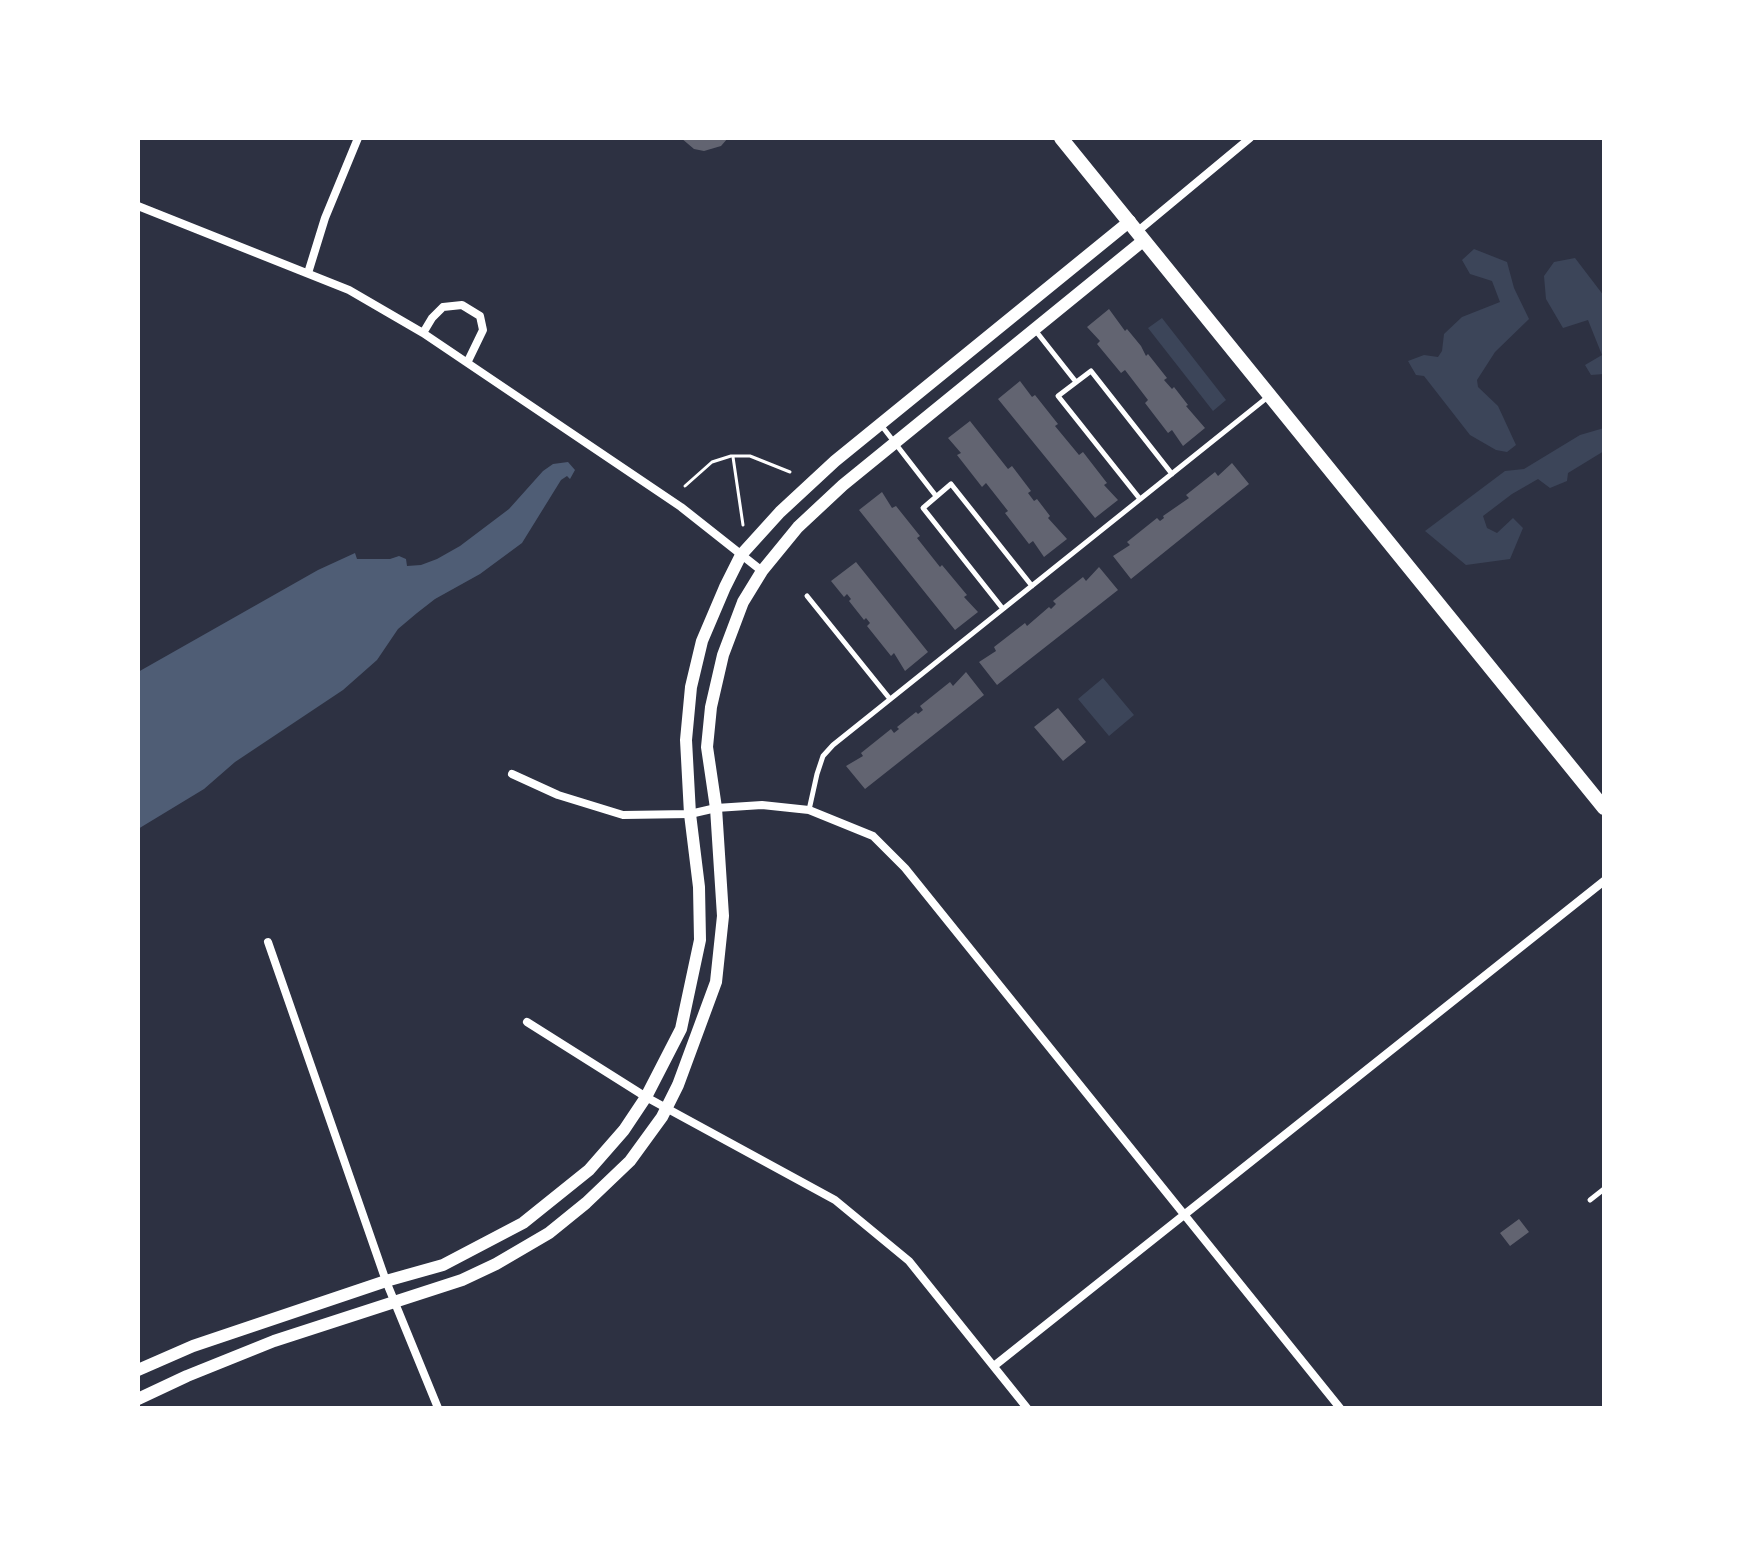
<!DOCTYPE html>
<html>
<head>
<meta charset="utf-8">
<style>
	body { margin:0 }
	#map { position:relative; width:1742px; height:1546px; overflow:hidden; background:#2d3142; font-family:"Work Sans",sans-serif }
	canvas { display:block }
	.frame { position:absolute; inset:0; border:140px solid #fff; pointer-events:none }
</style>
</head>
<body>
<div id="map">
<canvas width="1742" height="1546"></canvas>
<div class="frame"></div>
</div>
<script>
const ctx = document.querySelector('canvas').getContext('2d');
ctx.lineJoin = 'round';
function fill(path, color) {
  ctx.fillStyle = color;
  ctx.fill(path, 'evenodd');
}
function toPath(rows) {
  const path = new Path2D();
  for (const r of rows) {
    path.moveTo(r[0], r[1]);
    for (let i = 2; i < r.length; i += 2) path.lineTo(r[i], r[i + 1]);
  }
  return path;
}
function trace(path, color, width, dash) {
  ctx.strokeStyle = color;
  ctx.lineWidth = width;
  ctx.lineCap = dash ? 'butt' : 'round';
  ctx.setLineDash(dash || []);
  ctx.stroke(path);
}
fill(toPath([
	[1474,249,1507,262,1514,288,1529,319,1495,352,1477,380,1478,387,1498,406,1516,445,1507,452,1496,450,1470,435,1424,376,1416,375,1408,361,1424,355,1438,357,1442,351,1444,334,1462,317,1500,302,1492,281,1470,274,1462,260],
	[1575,258,1604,296,1604,374,1591,375,1585,365,1602,355,1588,320,1563,328,1546,299,1544,276,1554,262],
	[1162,318,1226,400,1213,411,1148,328],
	[1604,428,1604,451,1568,473,1567,481,1550,488,1538,479,1512,494,1483,516,1487,528,1497,533,1513,518,1523,528,1510,559,1466,565,1425,531,1505,471,1524,469,1580,435],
	[1103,678,1134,715,1109,736,1078,699]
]), '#3c4559');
fill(toPath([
	[568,462,575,470,570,479,567,476,561,480,522,543,480,574,435,599,417,613,398,629,377,660,343,690,235,762,204,789,138,829,138,672,318,570,355,553,357,559,390,559,399,556,406,559,407,566,421,565,437,559,460,546,509,509,543,471,553,464]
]), '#4f5d75');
fill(toPath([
	[681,138,728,138,721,146,704,151,694,149],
	[1109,309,1125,331,1127,329,1141,346,1146,356,1148,354,1167,378,1164,380,1172,389,1174,387,1188,405,1186,406,1205,428,1183,446,1172,430,1168,433,1145,403,1148,400,1125,370,1121,373,1097,344,1100,341,1087,327],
	[1020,381,1032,397,1035,395,1058,424,1055,426,1079,455,1083,452,1107,483,1104,485,1118,500,1095,518,998,399],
	[970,421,1008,469,1012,466,1031,491,1028,493,1034,501,1037,499,1050,516,1048,518,1067,539,1044,557,1033,541,1029,544,1005,513,1008,511,986,483,982,487,957,455,961,453,948,438],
	[1232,463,1249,484,1131,579,1113,556,1130,545,1127,542,1157,518,1160,521,1164,518,1163,516,1189,498,1186,495,1215,472,1218,476],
	[882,492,892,508,896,506,920,536,917,538,940,567,942,565,967,595,964,597,978,612,955,630,859,510],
	[856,562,928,652,905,671,894,653,891,656,867,626,870,623,866,618,864,620,849,601,851,599,847,594,844,597,831,581],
	[1099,567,1118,590,997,685,979,662,996,651,994,647,1025,623,1027,626,1049,607,1051,609,1056,604,1053,601,1083,577,1086,581],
	[966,672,984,695,865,789,846,766,863,756,861,753,891,729,894,733,899,729,897,727,916,712,918,714,923,710,920,706,950,682,953,686],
	[1058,708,1086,742,1063,761,1034,727],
	[1519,1219,1529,1232,1510,1246,1500,1233]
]), '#626471');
trace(toPath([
	[733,457,743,525],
	[685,486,712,462,731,456,750,456,790,472]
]), '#fff', 3);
trace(toPath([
	[1035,330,1076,382],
	[881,425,936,496],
	[1140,499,1058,396,1091,371,1172,474],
	[807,596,890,699],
	[1003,609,923,508,951,484,1032,586],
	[809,810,817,774,823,756,833,745,1269,396],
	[1590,1200,1604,1189]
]), '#fff', 5);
trace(toPath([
	[138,206,349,290,423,333,681,507,762,571],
	[1138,231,1250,138],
	[308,273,325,218,358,138],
	[423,333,432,318,443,307,462,305,480,316,483,330,468,361],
	[512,774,558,795,623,815,690,814,716,808,762,805,809,810,873,836,905,868,1340,1408],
	[268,942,386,1281,438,1408],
	[527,1022,646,1097,835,1200,909,1261,1027,1408],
	[994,1366,1604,881]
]), '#fff', 8);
trace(toPath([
	[138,1370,193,1346,386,1281,443,1265,523,1223,589,1170,624,1130,646,1097,681,1029,700,940,699,887,690,814,686,740,691,687,702,641,725,587,741,555,780,512,835,461,1130,221],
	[138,1399,187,1376,274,1341,462,1280,496,1264,549,1233,586,1203,630,1161,662,1117,678,1085,716,982,723,916,716,808,707,747,711,707,723,655,743,602,762,571,798,527,843,485,1144,240]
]), '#fff', 12);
trace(toPath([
	[1061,138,1604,808]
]), '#fff', 14);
</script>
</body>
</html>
